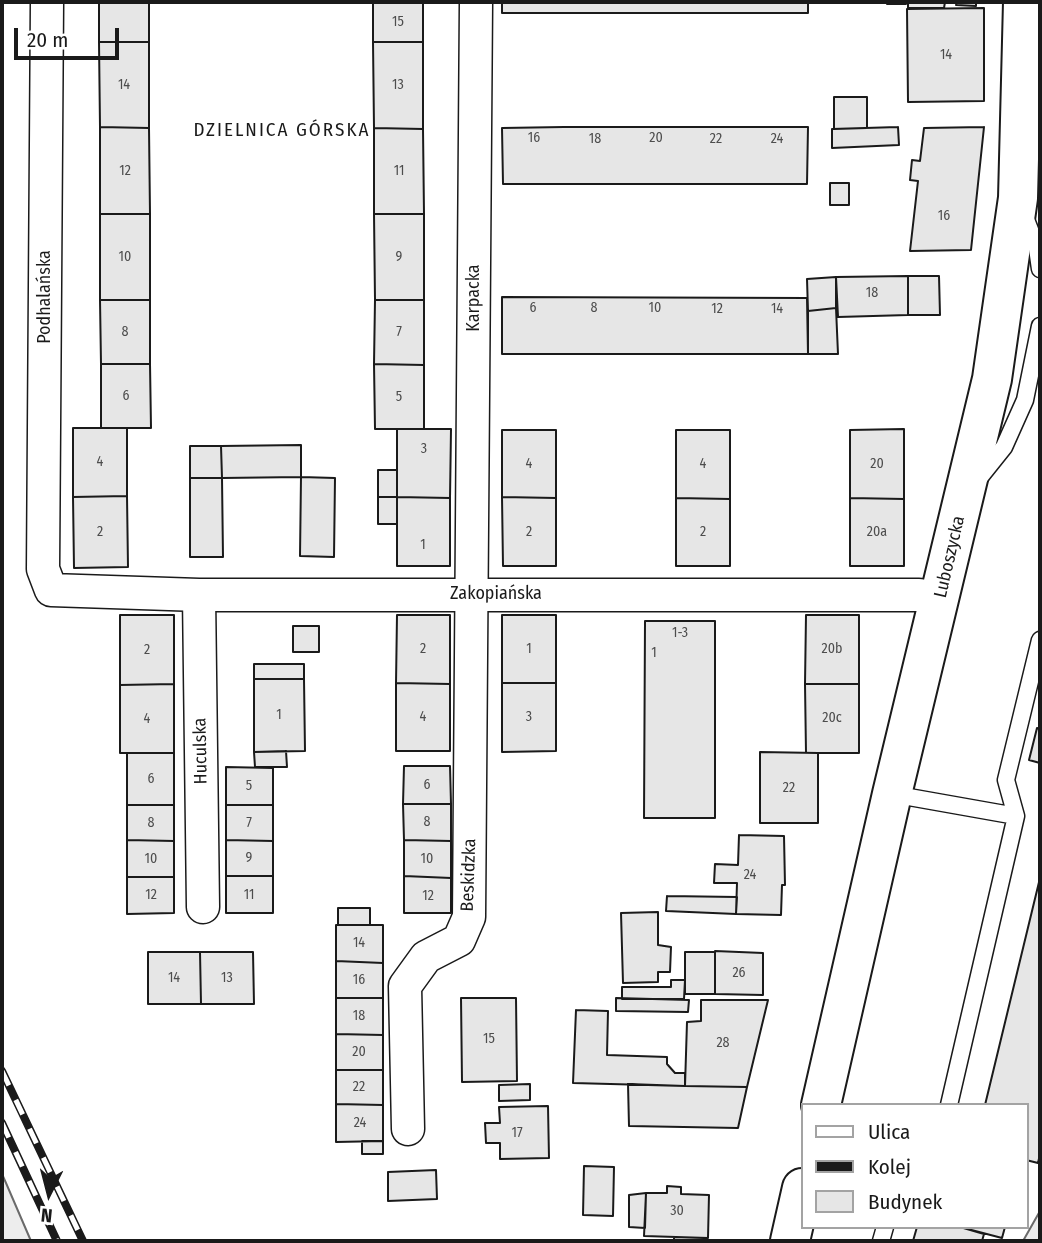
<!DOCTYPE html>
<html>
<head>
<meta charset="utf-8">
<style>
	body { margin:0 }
	#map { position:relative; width:1042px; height:1243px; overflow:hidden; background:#fff; font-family:"Fira Sans Condensed",sans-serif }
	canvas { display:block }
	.frame { position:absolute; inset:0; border:4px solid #1a1a1a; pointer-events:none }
	.legend { position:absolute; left:801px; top:1103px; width:228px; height:126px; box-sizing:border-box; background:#fff; border:2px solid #a3a3a3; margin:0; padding:9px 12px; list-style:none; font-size:21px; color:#1a1a1a }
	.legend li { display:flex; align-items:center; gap:14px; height:35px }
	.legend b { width:35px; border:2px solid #a3a3a3 }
	.north { position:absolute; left:14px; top:1159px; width:70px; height:70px; -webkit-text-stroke:5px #fff; paint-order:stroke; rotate:186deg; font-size:19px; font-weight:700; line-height:28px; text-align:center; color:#1a1a1a }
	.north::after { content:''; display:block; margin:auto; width:24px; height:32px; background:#1a1a1a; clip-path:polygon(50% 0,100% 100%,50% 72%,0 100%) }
	.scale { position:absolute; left:14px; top:28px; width:105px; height:32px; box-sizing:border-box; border:4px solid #1a1a1a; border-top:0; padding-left:9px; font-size:21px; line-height:24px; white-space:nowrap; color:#1a1a1a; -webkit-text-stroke:5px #fff; paint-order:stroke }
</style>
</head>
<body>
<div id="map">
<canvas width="1042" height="1243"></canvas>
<div class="frame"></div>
<ul class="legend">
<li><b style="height:9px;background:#fff"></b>Ulica</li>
<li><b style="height:9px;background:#1a1a1a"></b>Kolej</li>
<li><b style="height:19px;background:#e6e6e6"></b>Budynek</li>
</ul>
<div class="north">N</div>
<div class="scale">20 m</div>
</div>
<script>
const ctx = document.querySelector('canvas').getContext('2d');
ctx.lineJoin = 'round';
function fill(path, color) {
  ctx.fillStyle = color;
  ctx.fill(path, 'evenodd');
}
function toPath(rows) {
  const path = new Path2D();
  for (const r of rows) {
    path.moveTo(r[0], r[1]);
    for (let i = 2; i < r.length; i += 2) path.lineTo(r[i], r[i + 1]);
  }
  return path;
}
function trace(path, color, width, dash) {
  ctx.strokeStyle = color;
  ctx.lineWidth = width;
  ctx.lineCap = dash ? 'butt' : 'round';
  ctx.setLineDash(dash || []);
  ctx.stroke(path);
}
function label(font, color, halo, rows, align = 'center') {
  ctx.font = font + ' "Fira Sans Condensed",sans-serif';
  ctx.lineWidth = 5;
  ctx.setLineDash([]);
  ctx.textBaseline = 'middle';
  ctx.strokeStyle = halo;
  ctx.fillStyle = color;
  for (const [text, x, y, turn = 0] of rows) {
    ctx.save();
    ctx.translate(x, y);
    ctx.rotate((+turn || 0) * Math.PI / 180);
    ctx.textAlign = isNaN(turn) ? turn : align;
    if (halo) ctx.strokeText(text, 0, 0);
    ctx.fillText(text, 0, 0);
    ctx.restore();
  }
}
const built = toPath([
	[2,1174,6,1183,31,1241,2,1241,2,1174],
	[1040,1211,1040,1241,1023,1241,1040,1211]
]);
fill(built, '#ededed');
trace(built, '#6a6a6a', 2);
const building = toPath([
	[99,2,149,2,149,42,99,42,99,2],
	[373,2,423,2,423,42,373,42,373,2],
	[502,2,808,2,808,13,502,13,502,2],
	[887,2,906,2,906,4,887,4,887,2],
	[908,2,945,2,944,8,908,8,908,2],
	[957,2,976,2,976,6,956,5,957,2],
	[984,8,984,101,908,102,907,9,984,8],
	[99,42,149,42,149,128,100,127,99,42],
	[373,42,423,42,423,129,374,128,373,42],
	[834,97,867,97,867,128,834,129,834,97],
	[100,127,149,128,150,214,100,214,100,127],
	[564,127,808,127,807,184,503,184,502,128,564,127],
	[898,127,899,145,832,148,832,129,898,127],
	[984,127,971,250,910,251,918,181,910,180,912,160,920,161,924,128,984,127],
	[374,128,423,129,424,214,374,214,374,128],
	[830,183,849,183,849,205,830,205,830,183],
	[100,214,150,214,150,300,100,300,100,214],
	[374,214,424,214,424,300,375,300,374,214],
	[908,276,908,315,838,317,836,277,908,276],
	[908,276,939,276,940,315,908,315,908,276],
	[836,277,836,308,808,311,807,279,836,277],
	[502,297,807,298,808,354,502,354,502,297],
	[100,300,150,300,150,364,101,364,100,300],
	[375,300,424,300,424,365,374,364,375,300],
	[836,308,838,354,808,354,808,311,836,308],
	[101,364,150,364,151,428,101,428,101,364],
	[374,364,424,365,424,429,375,429,374,364],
	[73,428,127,428,127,496,73,497,73,428],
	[397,429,451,429,450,498,397,497,397,429],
	[904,429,904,499,850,498,850,430,904,429],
	[502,430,556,430,556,498,502,497,502,430],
	[676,430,730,430,730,499,676,498,676,430],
	[301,445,301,477,222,478,221,446,301,445],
	[190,446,221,446,222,478,190,478,190,446],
	[378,470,397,470,397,497,378,497,378,470],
	[301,477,335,478,334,557,300,556,301,477],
	[190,478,222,478,223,557,190,557,190,478],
	[127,496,128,567,74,568,73,497,127,496],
	[378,497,397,497,397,524,378,524,378,497],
	[397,497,450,498,450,566,397,566,397,497],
	[502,497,556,498,556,566,503,566,502,497],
	[676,498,730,499,730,566,676,566,676,498],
	[850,498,904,499,904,566,850,566,850,498],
	[120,615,174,615,174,684,120,685,120,615],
	[397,615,450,615,450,684,396,683,397,615],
	[502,615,556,615,556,683,502,683,502,615],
	[806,615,859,615,859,684,805,684,806,615],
	[645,621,715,621,715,818,644,818,645,621],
	[293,626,319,626,319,652,293,652,293,626],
	[254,664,304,664,304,679,254,679,254,664],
	[254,679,304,679,305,751,254,752,254,679],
	[396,683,450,684,450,751,396,751,396,683],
	[502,683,556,683,556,751,502,752,502,683],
	[174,684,174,753,120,753,120,685,174,684],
	[805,684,859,684,859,753,806,753,805,684],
	[1037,728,1040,729,1040,763,1029,760,1037,728],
	[286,751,287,767,255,767,254,752,286,751],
	[760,752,818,753,818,823,760,823,760,752],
	[127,753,174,753,174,805,127,805,127,753],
	[404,766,450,766,451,804,403,804,404,766],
	[226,767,273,768,273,805,226,805,226,767],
	[403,804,451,804,451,841,404,840,403,804],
	[127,805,174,805,174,841,127,840,127,805],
	[226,805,273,805,273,841,226,840,226,805],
	[739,835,784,836,785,885,782,885,781,915,736,914,737,883,714,883,715,864,738,865,739,835],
	[127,840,174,841,174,877,127,877,127,840],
	[226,840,273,841,273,876,226,876,226,840],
	[404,840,451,841,451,878,404,876,404,840],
	[226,876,273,876,273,913,226,913,226,876],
	[404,876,451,878,451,913,404,913,404,876],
	[127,877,174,877,174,913,127,914,127,877],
	[1040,878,1040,1154,1038,1163,1026,1160,1026,1105,985,1105,1040,878],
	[667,896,737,897,736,914,666,911,667,896],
	[338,908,370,908,370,925,338,925,338,908],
	[658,912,658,945,671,947,670,972,658,972,658,982,623,983,621,913,658,912],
	[336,925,383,925,383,963,336,961,336,925],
	[715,951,763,953,763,995,715,994,715,951],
	[148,952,200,952,201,1004,148,1004,148,952],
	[200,952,253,952,254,1004,201,1004,200,952],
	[685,952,715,952,715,994,685,994,685,952],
	[336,961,383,963,383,998,336,998,336,961],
	[671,980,685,980,684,999,622,999,622,987,671,987,671,980],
	[336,998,383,998,383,1035,336,1034,336,998],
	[461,998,516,998,517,1081,462,1082,461,998],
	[616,998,689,1000,688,1012,616,1011,616,998],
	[701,1000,768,1000,747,1087,685,1086,687,1022,701,1021,701,1000],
	[576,1010,608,1011,607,1055,667,1057,667,1064,675,1073,685,1073,685,1086,573,1083,576,1010],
	[336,1034,383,1035,383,1070,336,1070,336,1034],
	[336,1070,383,1070,383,1105,336,1104,336,1070],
	[530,1084,530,1100,499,1101,499,1085,530,1084],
	[628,1084,685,1086,747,1087,738,1128,629,1126,628,1084],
	[336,1104,383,1105,383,1141,336,1142,336,1104],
	[548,1106,549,1158,500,1159,500,1143,486,1143,485,1123,500,1123,499,1107,548,1106],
	[362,1141,383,1141,383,1154,362,1154,362,1141],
	[584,1166,614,1167,613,1216,583,1215,584,1166],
	[436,1170,437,1199,388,1201,388,1172,436,1170],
	[667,1186,681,1187,681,1194,709,1195,708,1238,644,1236,646,1193,667,1193,667,1186],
	[646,1193,645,1228,629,1227,629,1195,646,1193],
	[917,1227,960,1227,984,1234,982,1241,913,1241,917,1227],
	[960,1227,1005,1227,1002,1238,960,1227],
	[674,1237,704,1238,704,1241,674,1241,674,1237]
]);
fill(building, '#e6e6e6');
trace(building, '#1a1a1a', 2);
const lane = toPath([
	[1025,217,1037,248,1040,269],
	[980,477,1004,447,1025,400,1040,326],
	[892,794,1016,816,949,1105],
	[1016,816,1006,780,1040,640],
	[881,1241,885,1227]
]);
const street = toPath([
	[47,2,43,569,51,590,199,595,919,595,940,599],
	[199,595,203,907],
	[408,1129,405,986,426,957,459,940,469,917,476,2]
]);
const secondary = toPath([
	[821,1105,892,794,992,379,1018,198,1023,2],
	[790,1241,802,1188]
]);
trace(lane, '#1a1a1a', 19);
trace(street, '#1a1a1a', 35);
trace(secondary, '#1a1a1a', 42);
trace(lane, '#fff', 16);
trace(street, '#fff', 32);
trace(secondary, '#fff', 38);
const rail = toPath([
	[2,1071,83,1241],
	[2,1123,57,1241]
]);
trace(rail, '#1a1a1a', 8);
trace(rail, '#fff', 5, [16]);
label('14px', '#4d4d4d', null, [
	["15",398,22],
	["14",946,55],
	["14",124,85],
	["13",398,85],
	["16",534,138],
	["20",656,138],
	["18",595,139],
	["22",716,139],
	["24",777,139],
	["12",125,171],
	["11",399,171],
	["16",944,216],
	["10",125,257],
	["9",399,257],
	["18",872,293],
	["6",533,308],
	["8",594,308],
	["10",655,308],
	["12",717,309],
	["14",777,309],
	["8",125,332],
	["7",399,332],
	["6",126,396],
	["5",399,397],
	["3",424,449],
	["4",100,462],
	["4",529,464],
	["4",703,464],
	["20",877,464],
	["2",100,532],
	["2",529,532],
	["2",703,532],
	["20a",877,532],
	["1",423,545],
	["1-3",680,633],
	["2",423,649],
	["1",529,649],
	["20b",832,649],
	["2",147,650],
	["1",654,653],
	["1",279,715],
	["4",423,717],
	["3",529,717],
	["20c",832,718],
	["4",147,719],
	["6",151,779],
	["6",427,785],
	["5",249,786],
	["22",789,788],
	["8",427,822],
	["8",151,823],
	["7",249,823],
	["9",249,858],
	["10",151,859],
	["10",427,859],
	["24",750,875],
	["12",151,895],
	["11",249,895],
	["12",428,896],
	["14",359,943],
	["26",739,973],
	["14",174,978],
	["13",227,978],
	["16",359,980],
	["18",359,1016],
	["15",489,1039],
	["28",723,1043],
	["20",359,1052],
	["22",359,1087],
	["24",360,1123],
	["17",517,1133],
	["30",677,1211]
]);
label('18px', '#1a1a1a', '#fff', [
	["Podhalańska",45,297,-90],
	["Karpacka",474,298,-90],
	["Luboszycka",950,557,-77],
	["Zakopiańska",496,594],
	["Huculska",201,751,-91],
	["Beskidzka",469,875,-88]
]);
ctx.letterSpacing = '2px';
label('19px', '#1a1a1a', '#fff', [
	["DZIELNICA GÓRSKA",282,131]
]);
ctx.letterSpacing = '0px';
</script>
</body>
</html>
